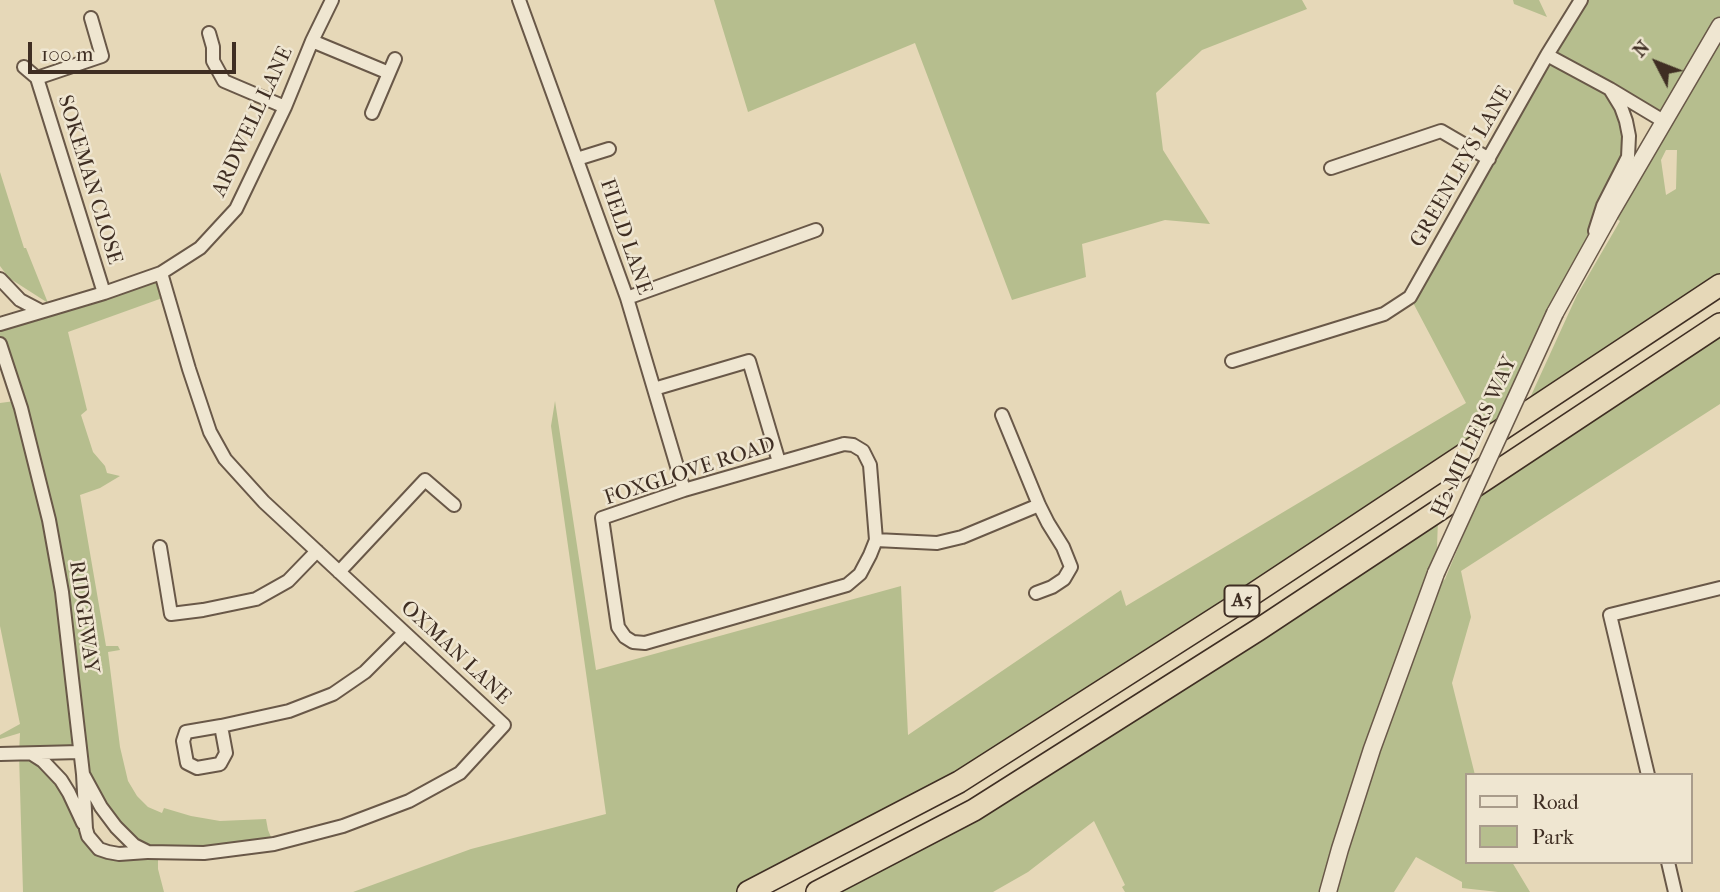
<!DOCTYPE html>
<html>
<head>
<meta charset="utf-8">
<style>
	body { margin:0 }
	#map { position:relative; width:1720px; height:892px; overflow:hidden; background:#e6d8b8; font-family:"IM FELL French Canon",serif }
	canvas { display:block }
	.legend { position:absolute; left:1465px; top:773px; width:228px; height:91px; box-sizing:border-box; background:#efe6d1; border:2px solid #a99c8b; margin:0; padding:9px 12px; list-style:none; font-size:21px; color:#3f2e23 }
	.legend li { display:flex; align-items:center; gap:14px; height:35px }
	.legend b { width:35px; border:2px solid #a99c8b }
	.north { position:absolute; left:1622px; top:28px; width:70px; height:70px; -webkit-text-stroke:5px #efe6d1; paint-order:stroke; rotate:312deg; font-size:19px; font-weight:700; line-height:28px; text-align:center; color:#3f2e23 }
	.north::after { content:''; display:block; margin:auto; width:24px; height:32px; background:#3f2e23; clip-path:polygon(50% 0,100% 100%,50% 72%,0 100%) }
	.scale { position:absolute; left:28px; top:42px; width:208px; height:32px; box-sizing:border-box; border:4px solid #3f2e23; border-top:0; padding-left:9px; font-size:21px; line-height:24px; white-space:nowrap; color:#3f2e23; -webkit-text-stroke:5px #efe6d1; paint-order:stroke }
</style>
</head>
<body>
<div id="map">
<canvas width="1720" height="892"></canvas>
<ul class="legend">
<li><b style="height:9px;background:#efe6d1"></b>Road</li>
<li><b style="height:19px;background:#b6be8e"></b>Park</li>
</ul>
<div class="north">N</div>
<div class="scale">100 m</div>
</div>
<script>
const ctx = document.querySelector('canvas').getContext('2d');
ctx.lineJoin = 'round';
function fill(path, color) {
  ctx.fillStyle = color;
  ctx.fill(path, 'evenodd');
}
function toPath(rows) {
  const path = new Path2D();
  for (const r of rows) {
    path.moveTo(r[0], r[1]);
    for (let i = 2; i < r.length; i += 2) path.lineTo(r[i], r[i + 1]);
  }
  return path;
}
function trace(path, color, width, dash) {
  ctx.strokeStyle = color;
  ctx.lineWidth = width;
  ctx.lineCap = dash ? 'butt' : 'round';
  ctx.setLineDash(dash || []);
  ctx.stroke(path);
}
function label(font, color, halo, rows, align = 'center') {
  ctx.font = font + ' "IM FELL French Canon",serif';
  ctx.lineWidth = 5;
  ctx.setLineDash([]);
  ctx.textBaseline = 'middle';
  ctx.strokeStyle = halo;
  ctx.fillStyle = color;
  for (const [text, x, y, turn = 0] of rows) {
    ctx.save();
    ctx.translate(x, y);
    ctx.rotate((+turn || 0) * Math.PI / 180);
    ctx.textAlign = isNaN(turn) ? turn : align;
    if (halo) ctx.strokeText(text, 0, 0);
    ctx.fillText(text, 0, 0);
    ctx.restore();
  }
}
fill(toPath([
	[714,0,1302,0,1307,9,1202,50,1156,93,1163,150,1210,224,1165,220,1082,244,1086,277,1012,300,915,43,748,112],
	[1513,0,1539,0,1547,17,1514,4],
	[1581,0,1720,0,1720,281,1529,400,1577,295,1620,221,1610,214,1664,122,1611,90,1629,136,1589,251,1488,439,959,782,748,892,353,892,471,849,606,814,551,426,555,401,596,670,901,586,908,735,1121,590,1126,606,1466,403,1410,297],
	[1666,150,1677,150,1676,189,1666,195,1661,160],
	[0,172,24,248,26,248,48,303,9,278,0,266],
	[161,273,168,296,68,332,87,410,81,415,93,452,105,466,107,473,120,476,100,488,80,495,106,646,118,646,120,650,108,652,120,747,128,781,137,796,148,807,162,813,164,808,191,816,220,821,266,819,268,830,274,844,158,853,158,869,164,892,23,892,19,754,20,733,0,739,0,735,20,724,0,626,0,403,15,401,0,346,0,324],
	[80,752,101,807,146,852,99,849,43,761,34,754],
	[1720,324,1720,404,1461,571,1471,617,1452,683,1475,775,1466,775,1466,862,1512,862,1530,892,1498,892,1462,888,1462,882,1416,857,1394,892,1125,892,1122,887,1125,885,1094,821,1028,872,993,892,817,892,1438,520,1436,573,1429,595,1445,579,1487,479]
]), '#b6be8e');
const minor = toPath([
	[519,0,627,298,684,490],
	[91,18,102,56,37,78,104,293],
	[209,33,213,47,213,61,224,81,285,107],
	[312,41,389,73,372,113],
	[1547,55,1610,89,1665,122],
	[24,67,37,78],
	[389,73,395,59],
	[577,159,609,149],
	[1331,168,1441,131,1489,159],
	[1595,231,1603,206,1628,157,1629,136,1626,121,1621,107,1610,89],
	[0,279,20,300,41,311],
	[627,298,816,230],
	[0,324,104,293,161,273,200,248,236,209,285,107,312,41,332,0],
	[0,344,21,408,49,520,62,592,83,774,86,829,88,836,99,849,108,852,119,854,147,852],
	[1232,361,1384,314,1410,297,1547,55,1581,0],
	[654,389,749,361,779,462],
	[1002,415,1039,505,1048,523,1063,547,1071,567,1064,579,1052,587,1036,593],
	[844,444,853,445,863,451,870,465,876,540,870,555,860,574,847,585,645,643,633,642,625,637,618,627,602,518,684,490,844,444],
	[876,540,937,543,962,537,1039,505],
	[160,547,171,614,203,610,256,599,288,581,317,551],
	[339,572,425,480,454,505],
	[221,726,226,753,220,764,197,768,187,763,183,741,186,732,221,726,289,711,333,694,365,672,404,633],
	[0,754,80,752],
	[32,754,43,761,61,780,69,793,83,823],
	[83,774,101,807,116,827,134,845,148,852,204,853,274,844,343,826,409,801,460,773,504,725,264,502,225,459,210,432,189,369,161,273],
	[1648,775,1610,615,1720,588],
	[1668,862,1675,892]
]);
const tertiary = toPath([
	[1555,313,1610,214,1720,26],
	[1328,892,1340,849,1372,749,1436,573]
]);
const trunk = toPath([
	[748,892,959,782,1247,598,1720,285],
	[817,892,974,810,1258,630,1720,324]
]);
trace(minor, '#695848', 16);
trace(tertiary, '#695848', 19);
trace(trunk, '#3f2e23', 24);
trace(minor, '#efe6d1', 12);
trace(tertiary, '#efe6d1', 16);
trace(trunk, '#e6d8b8', 21);
const tertiaryBridge = toPath([
	[1436,573,1555,313]
]);
trace(tertiaryBridge, '#695848', 19, []);
trace(tertiaryBridge, '#efe6d1', 16);
for (const [x, y, w] of [
	[1242,601,35]
]) {
  const box = new Path2D();
  box.roundRect(x - w / 2, y - 15.5, w, 31, 5);
  ctx.fillStyle = '#efe6d1';
  ctx.fill(box);
  trace(box, '#3f2e23', 2);
}
label('bold 19px', '#3f2e23', null, [
	["A5",1242,601]
]);
label('21px', '#3f2e23', '#efe6d1', [
	["ARDWELL LANE",253,122,-65],
	["GREENLEYS LANE",1462,167,-60],
	["SOKEMAN CLOSE",89,180,73],
	["FIELD LANE",625,237,71],
	["H2 MILLERS WAY",1475,437,-65],
	["FOXGLOVE ROAD",690,472,-18],
	["RIDGEWAY",83,617,82],
	["OXMAN LANE",455,653,43]
]);
</script>
</body>
</html>
